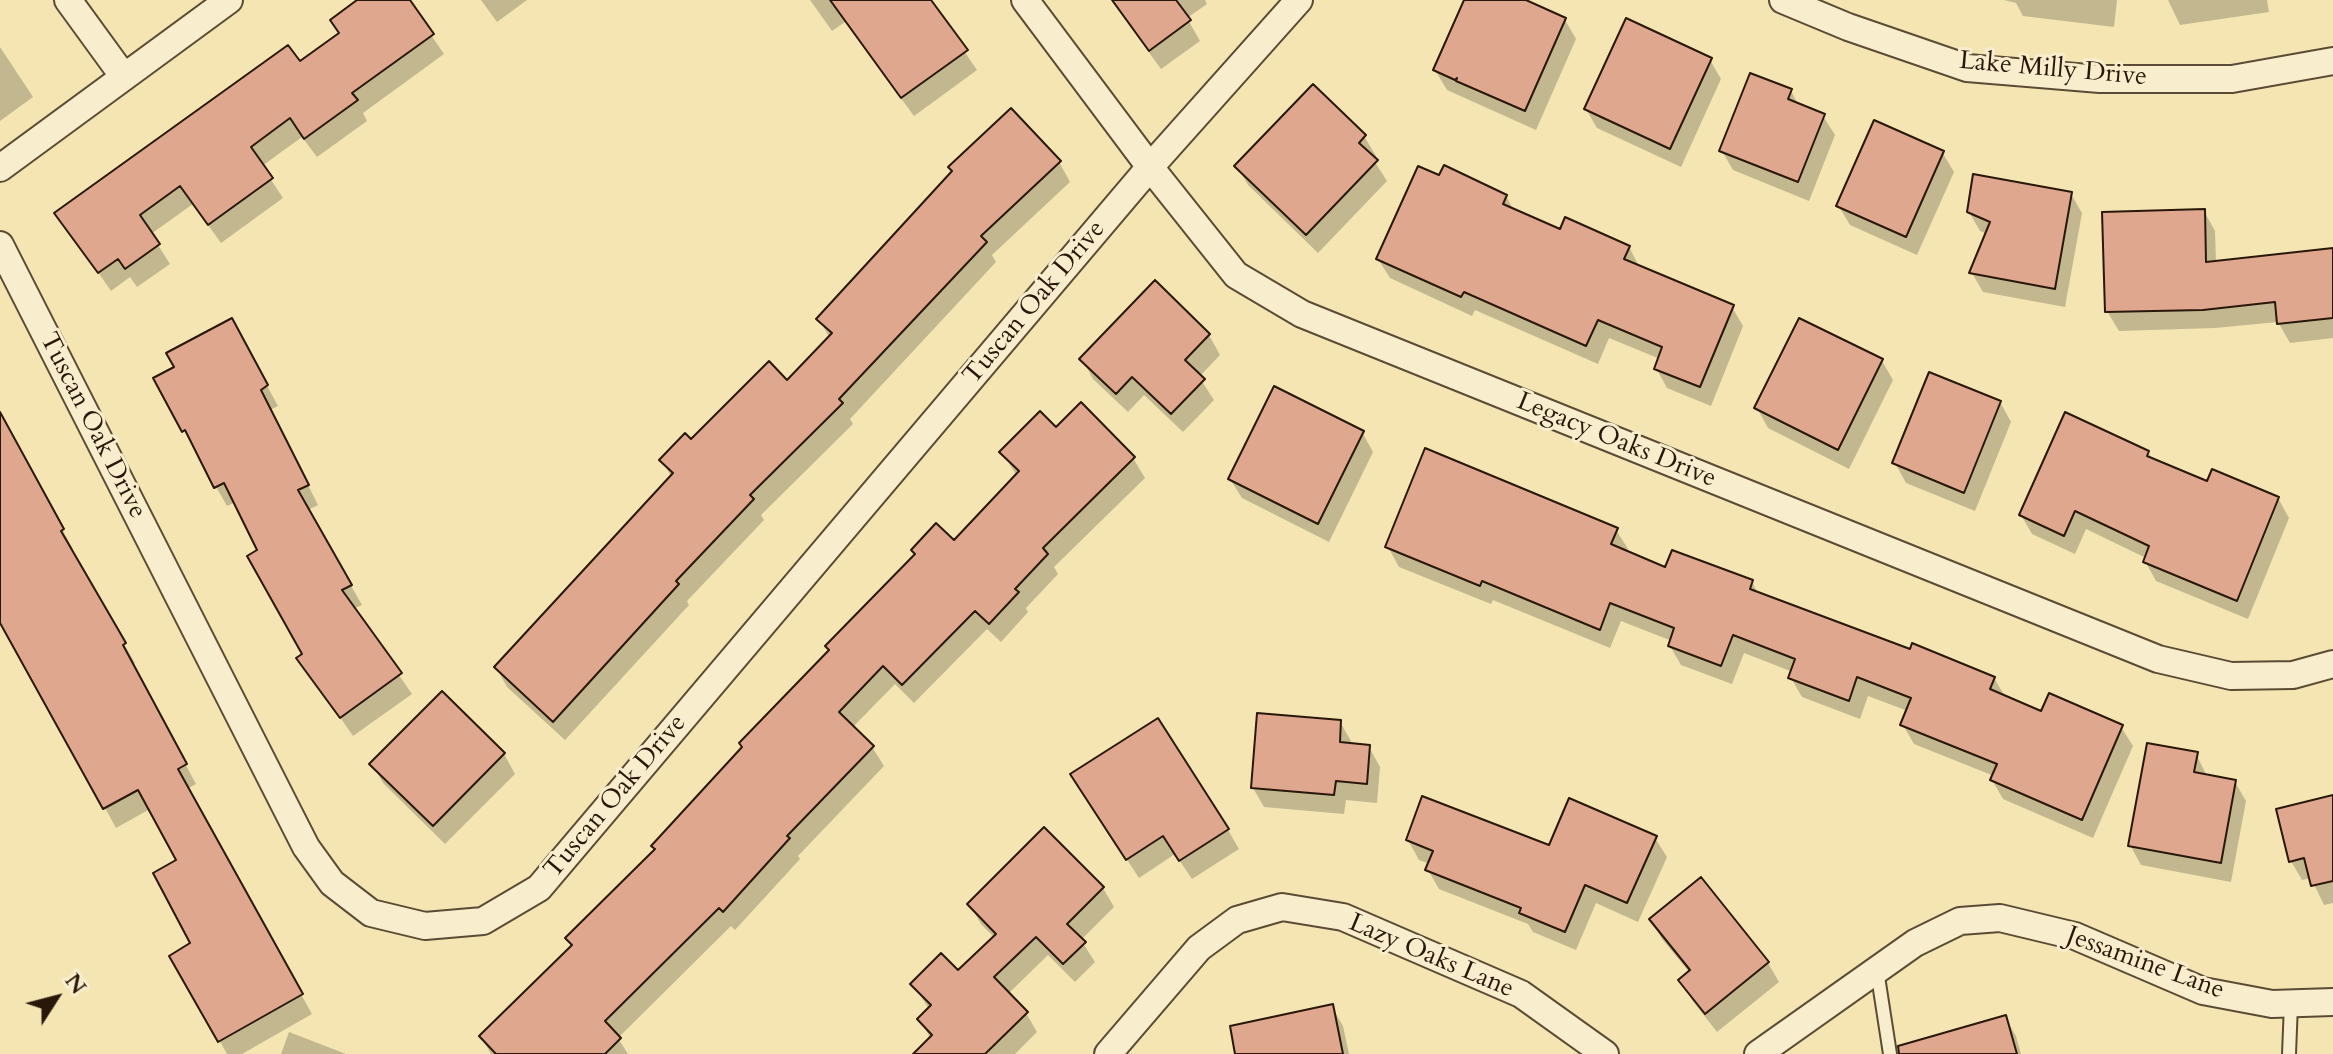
<!DOCTYPE html>
<html>
<head>
<meta charset="utf-8">
<style>
	body { margin:0 }
	#map { position:relative; width:2333px; height:1054px; overflow:hidden; background:#f4e5b3; font-family:Cardo,serif }
	canvas { display:block }
	.north { position:absolute; left:16px; top:958px; width:80px; height:80px; -webkit-text-stroke:6px #f8eece; paint-order:stroke; rotate:54deg; font-size:22px; font-weight:700; line-height:32px; text-align:center; color:#291809 }
	.north::after { content:''; display:block; margin:auto; width:28px; height:36px; background:#291809; clip-path:polygon(50% 0,100% 100%,50% 72%,0 100%) }
</style>
</head>
<body>
<div id="map">
<canvas width="2333" height="1054"></canvas>
<div class="north">N</div>
</div>
<script>
const ctx = document.querySelector('canvas').getContext('2d');
ctx.lineJoin = 'round';
function fill(path, color) {
  ctx.fillStyle = color;
  ctx.fill(path, 'evenodd');
}
function toPath(rows) {
  const path = new Path2D();
  for (const r of rows) {
    path.moveTo(r[0], r[1]);
    for (let i = 2; i < r.length; i += 2) path.lineTo(r[i], r[i + 1]);
  }
  return path;
}
function trace(path, color, width, dash) {
  ctx.strokeStyle = color;
  ctx.lineWidth = width;
  ctx.lineCap = dash ? 'butt' : 'round';
  ctx.setLineDash(dash || []);
  ctx.stroke(path);
}
function label(font, color, halo, rows, align = 'center') {
  ctx.font = font + ' Cardo,serif';
  ctx.lineWidth = 6;
  ctx.setLineDash([]);
  ctx.textBaseline = 'middle';
  ctx.strokeStyle = halo;
  ctx.fillStyle = color;
  for (const [text, x, y, turn = 0] of rows) {
    ctx.save();
    ctx.translate(x, y);
    ctx.rotate((+turn || 0) * Math.PI / 180);
    ctx.textAlign = isNaN(turn) ? turn : align;
    if (halo) ctx.strokeText(text, 0, 0);
    ctx.fillText(text, 0, 0);
    ctx.restore();
  }
}
fill(toPath([
	[361,0,407,0,444,54,363,113,367,121,317,157,302,137,262,166,283,198,221,243,193,204,151,234,170,264,137,287,130,277,111,291,57,213,300,64,340,34],
	[481,0,527,0,497,22],
	[810,0,929,0,977,70,914,116,845,22,832,31],
	[1111,0,1205,0,1207,4,1187,18,1200,41,1161,69],
	[1466,0,1521,0,1565,20,1576,39,1536,130,1447,90,1435,70],
	[2004,0,2117,0,2114,27,2023,16,2016,3],
	[2168,0,2267,0,2269,12,2180,25],
	[0,47,33,97,0,121],
	[1710,60,1721,79,1681,167,1597,128,1586,109],
	[1791,91,1799,106,1823,116,1835,135,1809,201,1733,170,1722,151],
	[1364,136,1376,156,1373,159,1387,181,1318,253,1248,185,1237,166],
	[1942,152,1954,172,1917,255,1850,225,1838,205],
	[1059,162,1070,182,992,255,996,262,850,419,853,424,761,515,764,520,687,601,689,605,565,740,507,687,496,667,672,478,662,460,787,383,829,337,819,319],
	[1440,178,1506,196,1514,211,1561,232,1629,247,1640,268,1732,307,1743,326,1711,406,1667,388,1656,368,1660,359,1609,338,1598,364,1475,310,1472,316,1390,278,1378,259],
	[2071,194,2082,213,2065,307,1983,292,1972,273,1987,234,1980,231,1969,212],
	[2204,211,2215,231,2216,263,2333,252,2333,338,2290,343,2278,322,2215,328,2119,331,2107,311],
	[1155,283,1209,335,1220,355,1199,377,1214,400,1183,432,1144,395,1128,412,1093,379,1082,359],
	[242,340,278,406,270,410,318,505,308,510,362,605,353,609,412,694,353,736,299,658,305,654,236,502,227,506,155,379],
	[1882,361,1893,380,1849,469,1768,428,1757,408],
	[2000,402,2011,422,1975,511,1906,483,1895,463],
	[1056,430,1133,458,1145,478,1054,567,1058,574,1026,608,1028,612,1001,642,987,629,914,703,895,684,852,728,872,747,884,766,798,856,800,859,735,930,731,926,618,1038,628,1054,491,1054,481,1037,573,947,568,938,656,850,1017,476,1002,452],
	[1362,432,1373,452,1329,542,1242,498,1230,479],
	[15,444,73,549,70,551,135,663,132,665,196,784,187,789,312,1014,242,1054,227,1054,172,956,193,944,179,861,150,809,116,828,0,616,0,453],
	[2148,452,2153,461,2208,484,2278,498,2289,518,2248,619,2156,581,2145,561,2146,558,2086,529,2075,554,2032,534,2021,515],
	[1616,530,1628,549,1626,553,1666,570,1752,582,1759,595,1912,651,1994,678,2006,698,2042,714,2121,727,2133,746,2093,838,2003,799,1992,780,1994,776,1914,744,1903,725,1908,711,1868,696,1860,719,1802,697,1791,678,1793,672,1744,653,1732,684,1681,665,1670,646,1672,641,1621,621,1610,648,1493,600,1491,604,1399,567,1388,547],
	[1340,722,1351,741,1351,745,1369,747,1380,767,1377,803,1346,800,1344,814,1264,807,1253,788],
	[504,754,515,774,445,844,383,783,372,764],
	[2196,754,2207,776,2235,782,2246,801,2231,882,2141,865,2130,845],
	[1084,794,1228,830,1239,849,1192,879,1175,854,1139,878],
	[2333,797,2333,903,2324,905,2311,878,2302,880,2291,861],
	[1655,838,1667,857,1638,922,1596,903,1576,950,1533,932,1528,924,1439,889,1428,870,1430,864,1419,860,1408,840,1550,847],
	[1103,888,1114,907,1081,940,1095,962,1075,982,1048,955,1008,994,1026,1013,1037,1032,1015,1054,916,1054,931,1039,919,1019,929,1009,913,984,958,973,995,938,981,924,970,905],
	[1651,920,1768,963,1779,982,1717,1032,1692,1000,1681,981,1690,973,1662,939],
	[1332,1007,1343,1026,1349,1054,1238,1054],
	[2005,1017,2016,1036,2021,1054,1932,1054],
	[289,1032,346,1054,281,1054]
]), '#0003');
const building = toPath([
	[357,0,410,0,434,34,352,93,358,100,304,139,290,118,251,147,273,178,208,225,180,186,140,215,160,244,125,269,118,259,98,273,54,213,288,45,300,61,339,33,330,20,357,0],
	[830,0,931,0,968,50,901,98,830,0],
	[1112,0,1176,0,1191,20,1149,51,1112,0],
	[1464,0,1526,0,1566,18,1525,111,1456,81,1457,78,1455,80,1433,70,1464,0],
	[1626,18,1712,58,1670,149,1584,109,1626,18],
	[1750,73,1792,89,1788,99,1825,114,1798,182,1719,151,1750,73],
	[1313,84,1366,135,1359,143,1378,160,1306,235,1234,166,1313,84],
	[1011,108,1061,161,981,236,987,242,839,399,843,403,750,495,754,499,676,581,679,584,553,722,494,667,673,473,659,460,685,433,691,439,769,361,787,380,832,333,816,319,952,171,948,167,1011,108],
	[1874,120,1944,151,1906,237,1836,206,1874,120],
	[1444,165,1507,195,1503,204,1560,229,1565,217,1630,246,1624,259,1734,305,1700,387,1654,369,1662,347,1598,320,1586,346,1464,292,1461,297,1376,259,1418,166,1439,175,1444,165],
	[1973,174,2072,192,2055,289,1969,273,1990,222,1967,212,1973,174],
	[2205,209,2206,262,2333,248,2333,318,2277,324,2275,302,2203,310,2105,312,2102,212,2205,209],
	[1155,280,1210,334,1185,360,1205,379,1171,414,1132,377,1116,394,1079,359,1155,280],
	[232,318,268,385,261,390,309,485,298,490,352,585,342,590,402,673,340,718,296,658,302,654,247,556,257,550,224,483,214,488,185,430,182,432,153,378,174,367,166,353,232,318],
	[1799,318,1883,359,1838,450,1754,408,1799,318],
	[1929,372,2001,401,1964,493,1892,463,1929,372],
	[1274,386,1364,431,1318,524,1228,479,1274,386],
	[1081,402,1135,457,1043,548,1048,554,1015,589,1019,592,989,624,975,611,902,685,883,666,839,712,874,746,787,836,790,838,723,912,719,908,605,1021,621,1038,605,1054,496,1054,479,1036,572,945,565,938,655,849,651,846,742,747,739,743,829,650,825,646,915,554,911,550,936,523,954,540,1019,471,999,452,1040,411,1056,427,1081,402],
	[0,412,64,529,61,531,126,643,123,645,187,764,178,769,303,994,218,1042,169,956,190,943,153,873,176,860,138,790,103,809,0,623,0,412],
	[2065,412,2149,451,2147,456,2207,481,2212,469,2279,497,2237,601,2143,562,2149,546,2075,511,2064,536,2019,515,2065,412],
	[1425,448,1618,528,1611,544,1665,567,1672,550,1753,580,1750,589,1910,649,1912,643,1995,677,1990,689,2041,711,2049,693,2123,725,2082,820,1990,780,1997,764,1900,725,1911,698,1857,677,1849,701,1788,678,1795,659,1733,635,1721,666,1668,646,1674,628,1610,603,1600,630,1482,581,1480,586,1385,547,1425,448],
	[442,691,505,753,433,826,369,764,442,691],
	[1257,713,1341,720,1340,742,1370,745,1367,784,1336,781,1334,795,1251,788,1257,713],
	[1158,718,1229,829,1179,861,1163,836,1126,860,1070,774,1158,718],
	[2147,743,2198,752,2194,772,2236,780,2221,863,2128,846,2147,743],
	[2333,795,2333,881,2311,886,2304,858,2289,862,2276,809,2333,795],
	[1422,796,1549,845,1569,798,1657,836,1627,903,1585,885,1565,932,1519,913,1521,908,1425,870,1433,851,1406,840,1422,796],
	[1044,827,1104,887,1067,924,1086,942,1063,964,1036,937,994,977,1028,1012,985,1054,913,1054,932,1035,917,1019,931,1005,910,984,941,953,958,970,996,934,967,904,1044,827],
	[1701,877,1769,962,1705,1014,1678,980,1690,970,1649,919,1701,877],
	[1333,1004,1343,1054,1235,1054,1230,1026,1333,1004],
	[2006,1015,2017,1054,1899,1054,1898,1046,2006,1015]
]);
fill(building, '#dfa78e');
trace(building, '#291809', 2);
const lane = toPath([
	[1877,970,1890,1054],
	[2289,1054,2291,1004]
]);
const street = toPath([
	[68,0,124,77],
	[1025,0,1150,167,1236,275,1302,314,2158,659,2231,676,2293,675,2333,664],
	[1783,0,1848,27,1967,68,2100,79,2232,79,2333,61],
	[0,168,229,0],
	[0,245,306,847,332,883,371,913,425,926,483,921,539,888,1150,167,1299,0],
	[1108,1054,1199,948,1237,920,1282,907,1343,917,1521,994,1605,1054],
	[1758,1054,1915,943,1960,921,2000,918,2075,936,2203,991,2272,1004,2333,1002]
]);
trace(lane, '#5c4b34', 16);
trace(street, '#5c4b34', 30);
trace(lane, '#f8eece', 12);
trace(street, '#f8eece', 26);
label('26px', '#291809', '#f8eece', [
	["Lake Milly Drive",2053,70,5],
	["Tuscan Oak Drive",1035,303,-50],
	["Tuscan Oak Drive",92,426,63],
	["Legacy Oaks Drive",1616,441,22],
	["Tuscan Oak Drive",616,797,-50],
	["Lazy Oaks Lane",1431,957,23],
	["Jessamine Lane",2145,964,20]
]);
</script>
</body>
</html>
